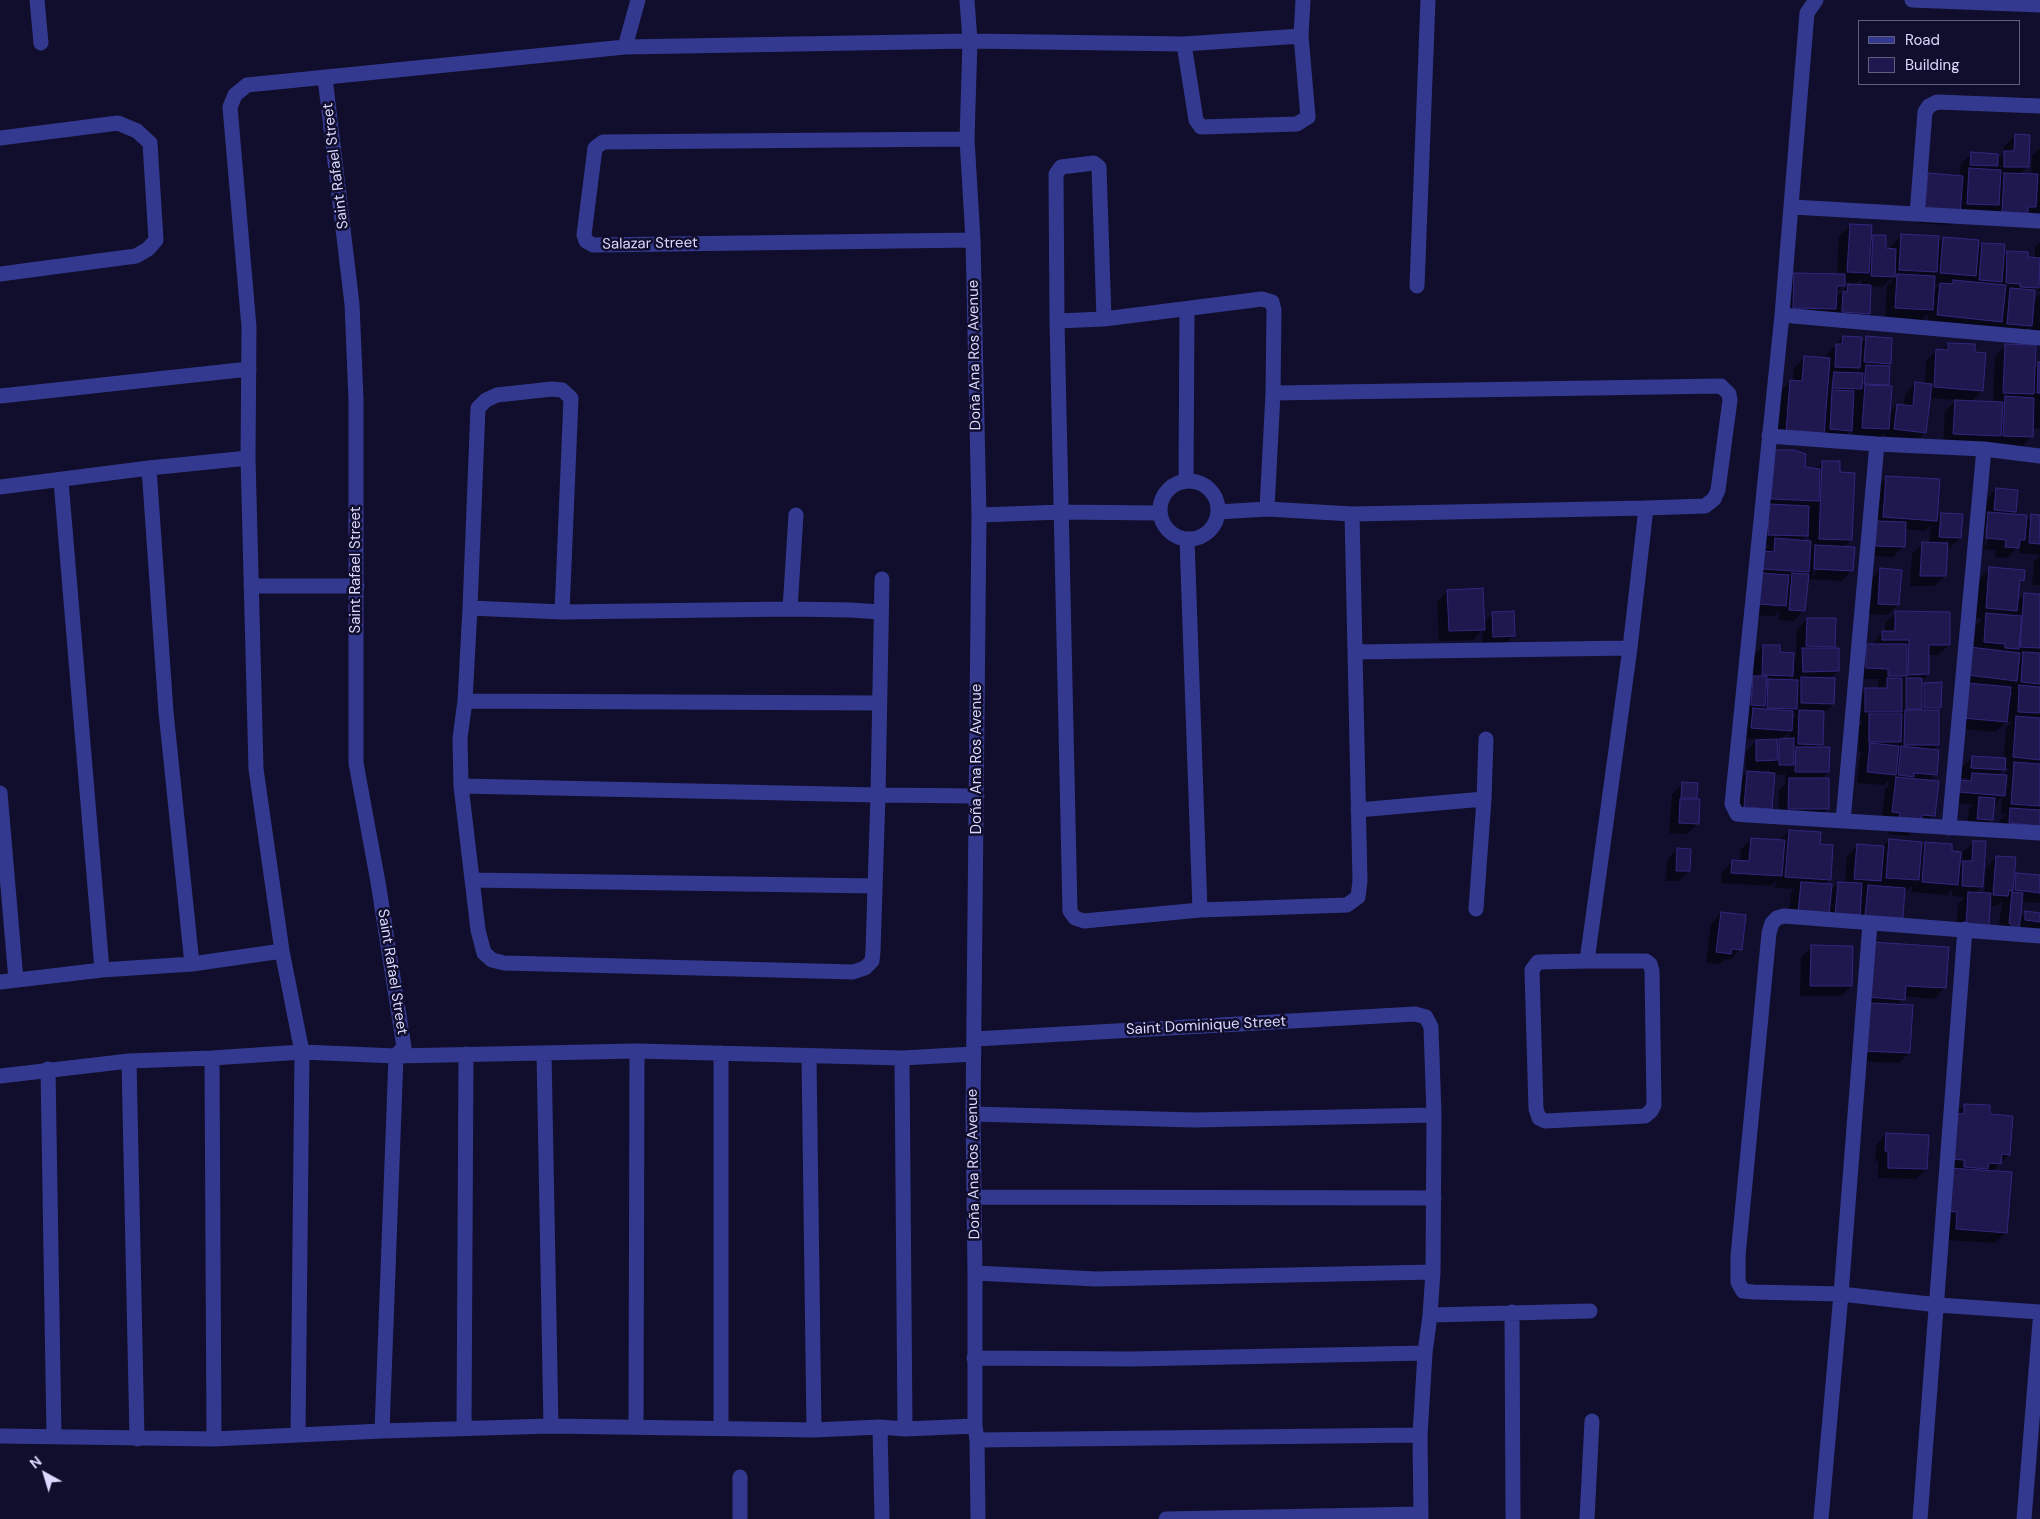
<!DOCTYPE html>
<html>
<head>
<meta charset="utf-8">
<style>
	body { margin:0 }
	#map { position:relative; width:2040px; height:1519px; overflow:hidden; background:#100e2c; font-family:"DM Sans",sans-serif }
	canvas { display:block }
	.legend { position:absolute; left:1858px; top:20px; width:162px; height:65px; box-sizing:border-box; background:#100e2c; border:1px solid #615f80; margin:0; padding:6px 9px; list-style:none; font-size:15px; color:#dad9ff }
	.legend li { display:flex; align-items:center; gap:10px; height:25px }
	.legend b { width:25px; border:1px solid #615f80 }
	.north { position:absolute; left:20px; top:1449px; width:50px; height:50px; -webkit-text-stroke:4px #100e2c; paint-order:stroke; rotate:321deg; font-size:14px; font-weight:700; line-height:20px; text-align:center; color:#dad9ff }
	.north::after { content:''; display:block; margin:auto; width:18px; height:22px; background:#dad9ff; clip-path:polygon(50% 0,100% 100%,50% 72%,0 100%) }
</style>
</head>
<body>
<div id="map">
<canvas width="2040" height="1519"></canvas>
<ul class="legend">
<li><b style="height:6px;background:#343990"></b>Road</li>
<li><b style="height:14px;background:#1e184f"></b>Building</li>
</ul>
<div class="north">N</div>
</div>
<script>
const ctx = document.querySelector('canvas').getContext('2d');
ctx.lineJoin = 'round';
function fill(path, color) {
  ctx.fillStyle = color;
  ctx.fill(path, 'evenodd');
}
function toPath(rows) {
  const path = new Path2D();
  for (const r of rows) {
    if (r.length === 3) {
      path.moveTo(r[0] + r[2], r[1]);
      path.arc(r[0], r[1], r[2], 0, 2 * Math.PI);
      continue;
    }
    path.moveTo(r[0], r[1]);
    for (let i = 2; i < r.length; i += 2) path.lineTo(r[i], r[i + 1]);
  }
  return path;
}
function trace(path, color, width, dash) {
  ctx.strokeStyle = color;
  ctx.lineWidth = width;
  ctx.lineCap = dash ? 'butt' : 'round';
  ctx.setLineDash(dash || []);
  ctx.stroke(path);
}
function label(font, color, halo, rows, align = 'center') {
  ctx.font = font + ' "DM Sans",sans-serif';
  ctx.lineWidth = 5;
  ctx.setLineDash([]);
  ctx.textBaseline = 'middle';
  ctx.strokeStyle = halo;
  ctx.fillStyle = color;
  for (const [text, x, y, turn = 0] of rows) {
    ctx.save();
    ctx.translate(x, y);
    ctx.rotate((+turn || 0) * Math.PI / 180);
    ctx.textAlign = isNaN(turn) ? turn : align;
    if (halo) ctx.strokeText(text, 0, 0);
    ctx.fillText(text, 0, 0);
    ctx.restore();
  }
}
fill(toPath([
	[2015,136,2027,167,2019,175,2031,176,2032,156,2040,148,2040,226,2030,226,2031,211,2024,217,1992,223,1993,210,1987,215,1960,214,1949,225,1919,223,1915,218,1918,185,1928,175,1960,177,1961,164,1971,154,1997,160,2004,153,2004,146],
	[1850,226,1870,240,1874,236,1884,249,1891,250,1891,246,1902,235,1937,244,1943,238,1977,250,1983,244,2003,257,2008,252,2027,258,2035,259,2035,247,2040,243,2040,290,2033,291,2033,301,2040,294,2040,340,2029,340,2030,326,2020,336,1997,334,1998,325,1990,332,1927,326,1928,314,1922,320,1885,319,1887,286,1893,280,1889,280,1883,287,1870,286,1868,313,1858,324,1832,322,1833,311,1825,319,1783,318,1784,285,1795,274,1837,275,1839,236],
	[1861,279,1861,286,1855,285],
	[1844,282,1850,283,1836,298,1836,293,1843,286],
	[1934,284,1940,284,1933,291],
	[1843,337,1860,344,1867,337,1889,363,1886,367,1887,384,1885,387,1889,413,1897,405,1904,406,1905,394,1916,383,1925,384,1926,361,1937,350,1942,351,1948,344,1973,353,1982,390,1971,402,1993,402,1995,356,2006,345,2034,368,2040,364,2040,429,2032,428,2031,437,2021,447,1993,446,1993,442,1989,446,1943,444,1945,411,1957,400,1929,398,1925,432,1914,443,1884,440,1885,432,1878,439,1852,438,1853,428,1840,441,1776,442,1780,392,1790,381,1793,381,1794,368,1804,358,1826,359,1826,356],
	[1765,462,1815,469,1823,462,1838,473,1851,540,1843,547,1852,570,1842,581,1807,579,1804,610,1794,621,1779,620,1779,611,1774,616,1748,615,1765,550,1770,545,1758,545],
	[1809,533,1809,542,1801,542],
	[1814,555,1816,555,1815,576,1813,575],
	[1887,477,1936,520,1941,514,1960,538,1950,548,1946,548,1945,576,1934,586,1910,586,1912,554,1922,544,1929,544,1931,525,1925,531,1904,529,1903,547,1893,557,1865,556,1876,488],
	[1996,489,2015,511,2011,515,2026,522,2032,515,2040,516,2040,585,2032,585,2034,561,2040,555,2019,553,2019,546,2007,558,1995,557,1996,550,1976,549,1986,500],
	[1986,522,1989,522,1987,545,1984,545],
	[1881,569,1898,605,1887,615,1868,614,1870,580],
	[1990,569,2023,580,2019,585,2017,602,2025,594,2040,595,2040,762,2037,765,2040,765,2040,832,1999,834,2000,820,2006,814,2001,814,2002,797,1993,806,1992,819,1981,830,1967,829,1969,809,1973,804,1949,803,1968,778,1961,778,1962,767,1973,757,2004,759,2006,728,2012,722,2008,722,2008,720,1995,732,1953,728,1974,649,1976,625,1982,619,1976,618,1979,579],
	[2009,692,2014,693,2008,698],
	[2004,768,2010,768,2004,776,1998,776],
	[1448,591,1483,623,1493,614,1514,635,1503,646,1483,647,1482,630,1473,640,1439,641,1437,602],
	[1896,613,1949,645,1938,655,1928,655,1928,674,1921,681,1921,688,1925,684,1940,707,1936,712,1938,744,1932,750,1935,775,1928,782,1934,815,1923,826,1919,826,1909,836,1889,834,1891,823,1882,822,1885,789,1888,787,1889,780,1884,785,1857,783,1860,755,1863,752,1859,752,1859,726,1863,722,1855,722,1855,700,1866,690,1877,690,1880,687,1878,687,1878,679,1856,679,1856,656,1872,645,1882,632,1885,633,1885,623],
	[1868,724,1871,724,1870,749,1868,749],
	[1807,619,1834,646,1831,649,1838,671,1829,679,1833,704,1823,714,1822,744,1818,748,1828,772,1820,780,1828,809,1817,819,1778,819,1779,790,1787,782,1785,782,1785,772,1783,775,1774,775,1771,809,1734,817,1737,783,1748,771,1746,771,1746,752,1758,739,1741,738,1753,657,1763,646,1792,660,1796,656,1797,630],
	[1793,675,1793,681,1786,681],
	[1792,714,1797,714,1792,719],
	[1789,732,1788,740,1781,740],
	[1769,768,1769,774,1754,773,1754,771,1766,771],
	[1682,784,1697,784,1698,823,1687,834,1669,833,1672,794],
	[1789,831,1818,845,1829,880,1825,884,1830,891,1838,883,1845,883,1847,856,1858,845,1882,847,1889,840,1921,848,1925,843,1950,852,1958,867,1963,863,1963,852,1974,842,1981,887,1974,894,1984,894,1986,868,1996,857,2013,878,2017,875,2040,877,2040,903,2021,902,2020,919,2026,912,2040,914,2040,931,2018,931,2008,941,1998,933,2002,901,1996,906,1989,906,1956,936,1958,904,1965,897,1952,896,1952,889,1947,895,1912,892,1912,886,1907,890,1903,890,1901,918,1788,924,1791,893,1795,889,1775,888,1776,881,1770,886,1721,883,1722,872,1733,861,1740,862,1741,850,1751,839,1779,841],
	[1677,849,1689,871,1678,881,1666,881,1667,860],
	[1721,913,1740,949,1730,960,1725,959,1720,964,1706,963,1711,924],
	[1811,947,1851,986,1841,996,1800,996,1801,957],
	[1947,948,1944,988,1934,999,1904,996,1898,1005,1909,1053,1899,1063,1851,1061,1852,1050,1857,1045,1857,1007],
	[1965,1105,1988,1115,2009,1154,1992,1172,2006,1232,1995,1243,1946,1240,1955,1114],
	[1886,1134,1926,1169,1916,1179,1878,1178,1878,1161,1875,1161,1876,1145]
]), '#0007');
const building = toPath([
	[2015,134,2030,135,2029,167,2004,167,2004,151,2014,151,2015,134],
	[1971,152,1998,154,1998,166,1970,165,1971,152],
	[1969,168,2001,170,1999,205,1967,204,1969,168],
	[1928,173,1963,176,1960,215,1925,208,1928,173],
	[2004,173,2038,174,2036,207,2028,207,2028,214,2002,213,2004,173],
	[1850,224,1872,225,1869,273,1847,272,1850,224],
	[1901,234,1939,236,1937,272,1899,270,1901,234],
	[1873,235,1886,235,1886,248,1896,249,1895,277,1871,276,1873,235],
	[1943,237,1979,240,1976,276,1940,273,1943,237],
	[1982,243,2005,244,2002,282,1979,280,1982,243],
	[2007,251,2028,252,2028,257,2040,258,2039,288,2020,287,2020,284,2006,283,2007,251],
	[1794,273,1845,274,1845,286,1837,286,1836,309,1793,308,1794,273],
	[1897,274,1935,276,1933,310,1895,308,1897,274],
	[1953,280,2006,285,2002,322,1937,315,1940,283,1953,284,1953,280],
	[1848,284,1871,285,1870,314,1842,312,1843,291,1847,292,1848,284],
	[2010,288,2035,290,2032,326,2007,324,2010,288],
	[1843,336,1862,337,1860,368,1835,367,1836,344,1842,344,1843,336],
	[1866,336,1892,338,1891,364,1864,362,1866,336],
	[1948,343,1975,344,1975,352,1986,353,1983,391,1934,387,1936,349,1948,350,1948,343],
	[2005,344,2036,345,2034,394,2003,393,2005,344],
	[1804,356,1830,358,1824,435,1786,432,1790,380,1802,381,1804,356],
	[2038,362,2040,362,2040,393,2037,393,2038,362],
	[1866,365,1890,366,1889,385,1864,384,1866,365],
	[1834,372,1863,373,1862,389,1832,388,1834,372],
	[1915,382,1932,384,1926,433,1894,429,1897,404,1913,406,1915,382],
	[1865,385,1892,386,1889,429,1862,428,1865,385],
	[1832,390,1854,391,1852,431,1830,429,1832,390],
	[2005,396,2034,398,2033,437,2003,436,2005,396],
	[1955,400,2003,402,2001,436,1953,434,1955,400],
	[1775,450,1794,450,1806,454,1805,467,1820,469,1819,501,1771,499,1775,450],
	[1822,461,1840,461,1840,472,1855,473,1852,540,1819,539,1822,461],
	[1886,476,1940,479,1937,521,1883,517,1886,476],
	[1996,488,2018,490,2016,512,1994,510,1996,488],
	[1769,504,1809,506,1808,536,1768,535,1769,504],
	[1988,512,2027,515,2025,540,2020,540,2019,548,2005,547,2006,540,1986,538,1988,512],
	[1941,513,1963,514,1961,538,1939,537,1941,513],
	[2031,514,2040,515,2040,544,2029,543,2031,514],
	[1876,521,1906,522,1905,547,1875,546,1876,521],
	[1775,538,1811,541,1809,572,1763,569,1764,551,1774,552,1775,538],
	[1922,542,1948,543,1946,576,1920,576,1922,542],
	[1815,545,1855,547,1853,571,1814,569,1815,545],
	[1989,567,2025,570,2024,581,2020,580,2017,611,1986,608,1989,567],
	[1880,568,1902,570,1899,605,1878,604,1880,568],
	[1761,573,1789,575,1786,606,1758,604,1761,573],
	[1792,573,1809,574,1805,611,1789,610,1792,573],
	[1483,588,1485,630,1449,631,1447,590,1483,588],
	[2024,593,2040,594,2040,648,2020,647,2024,593],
	[1514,611,1515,636,1493,637,1492,612,1514,611],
	[1895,611,1950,612,1950,645,1929,645,1929,674,1908,675,1909,640,1882,640,1882,631,1895,631,1895,611],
	[1986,613,2022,616,2019,649,2005,648,2005,644,1984,642,1986,613],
	[1807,618,1836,618,1835,647,1806,646,1807,618],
	[1866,644,1907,644,1907,676,1888,676,1888,669,1866,668,1866,644],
	[1763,645,1780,645,1780,652,1794,653,1793,676,1762,675,1763,645],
	[1970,647,2020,653,2017,681,1967,675,1970,647],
	[1802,648,1839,648,1839,671,1803,672,1802,648],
	[2023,652,2040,653,2040,684,2021,682,2023,652],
	[1753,676,1767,676,1765,706,1751,705,1753,676],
	[1801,677,1835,678,1834,704,1801,703,1801,677],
	[1887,678,1902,678,1902,712,1865,712,1865,688,1887,688,1887,678],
	[1906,678,1922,678,1922,709,1906,709,1906,678],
	[1768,679,1798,680,1797,709,1767,708,1768,679],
	[1942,682,1941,708,1924,708,1924,683,1942,682],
	[1967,683,2011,687,2007,722,1963,718,1967,683],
	[2019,685,2040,687,2040,713,2018,712,2019,685],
	[1753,708,1793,711,1792,731,1751,728,1753,708],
	[1799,710,1824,711,1823,745,1798,744,1799,710],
	[1905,710,1939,710,1939,745,1904,745,1905,710],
	[1869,714,1902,714,1901,742,1869,742,1869,714],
	[2016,716,2040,718,2040,760,2013,757,2016,716],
	[1794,738,1794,765,1779,765,1779,739,1794,738],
	[1777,739,1778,760,1756,761,1756,740,1777,739],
	[1870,743,1899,746,1896,775,1867,772,1870,743],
	[1901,746,1939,750,1937,775,1914,773,1914,777,1898,775,1901,746],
	[1796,747,1830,747,1829,772,1795,772,1796,747],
	[1972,756,2006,758,2005,770,1971,768,1972,756],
	[2014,762,2040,764,2040,806,2011,804,2014,762],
	[1747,771,1775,773,1772,809,1744,807,1747,771],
	[1972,773,2007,775,2005,796,1959,792,1960,780,1971,781,1972,773],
	[1896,777,1939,781,1935,816,1922,815,1921,826,1899,824,1900,813,1892,812,1896,777],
	[1789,778,1829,778,1829,809,1788,809,1789,778],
	[1682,782,1698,783,1697,798,1681,798,1682,782],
	[1979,797,1995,798,1993,820,1977,819,1979,797],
	[1680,799,1700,799,1699,824,1679,823,1680,799],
	[2010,808,2040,810,2040,826,2009,823,2010,808],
	[1789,830,1821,832,1820,844,1833,845,1831,880,1785,877,1789,830],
	[1751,838,1785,840,1782,876,1731,873,1732,860,1749,861,1751,838],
	[1889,839,1922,842,1919,880,1886,878,1889,839],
	[1973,841,1986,841,1983,887,1962,886,1963,861,1972,861,1973,841],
	[1925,842,1952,844,1952,851,1961,852,1958,885,1922,882,1925,842],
	[1857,844,1884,846,1881,881,1854,879,1857,844],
	[1677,848,1691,849,1690,871,1676,871,1677,848],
	[1996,856,2016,857,2013,891,2009,890,2008,896,1993,895,1996,856],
	[2016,873,2040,875,2040,893,2015,890,2016,873],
	[1801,882,1832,884,1829,916,1798,913,1801,882],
	[1838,882,1862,883,1860,918,1835,916,1838,882],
	[1868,885,1905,888,1903,918,1865,916,1868,885],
	[1968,892,1991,893,1989,927,1966,926,1968,892],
	[2012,892,2023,893,2019,932,2009,923,2012,892],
	[2025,911,2040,913,2040,922,2025,920,2025,911],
	[1721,912,1746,915,1742,950,1732,949,1731,954,1716,952,1721,912],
	[1871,942,1949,947,1946,988,1906,986,1905,1000,1867,997,1871,942],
	[1811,945,1853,946,1852,986,1810,986,1811,945],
	[1869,1003,1913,1005,1910,1053,1861,1051,1869,1003],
	[1964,1104,1990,1105,1990,1114,2013,1116,2010,1155,2002,1154,2001,1164,1989,1163,1988,1169,1964,1167,1964,1160,1949,1159,1953,1113,1964,1114,1964,1104],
	[1886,1133,1929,1135,1927,1169,1888,1168,1888,1151,1885,1151,1886,1133],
	[1949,1168,2012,1172,2007,1233,1956,1229,1957,1212,1946,1211,1949,1168]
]);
fill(building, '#1e184f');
trace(building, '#31277e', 1);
trace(toPath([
	[37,0,41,43],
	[967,0,970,41,967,139,973,240,979,515,973,1114,975,1273,975,1426,977,1440,978,1519],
	[1816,0,1807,13,1805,37,1782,315,1732,804,1737,814,1748,815,2040,833],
	[1912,0,2040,5],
	[1184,44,1196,120,1201,127,1297,124,1308,117,1301,36,1303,0],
	[625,47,638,0],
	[325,78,352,304,356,399,356,763,378,882,404,1047,396,1056,382,1431],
	[0,138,118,123,137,131,150,143,156,240,148,249,136,256,0,274],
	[967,139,603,142,595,148,584,235,586,241,593,245,973,240],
	[1792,207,2040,221],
	[1917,214,1925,112,1929,106,1937,102,2040,106],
	[1417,286,1428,0],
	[1782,315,2040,338],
	[1104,319,1099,167,1094,163,1061,167,1056,174,1057,321,1070,911,1075,918,1084,921,1200,910,1347,905,1358,897,1360,881,1352,514],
	[1057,321,1104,319,1262,299,1272,302,1274,310,1273,393,1267,509],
	[1273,393,1721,386,1729,394,1730,400,1718,490,1714,499,1705,506,1646,508,1630,648,1587,961,1646,961,1650,964,1652,971,1654,1105,1651,1111,1645,1116,1545,1121,1539,1118,1536,1109,1532,970,1538,962,1587,961],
	[0,396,249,369],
	[1769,436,1877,444,1984,449,2040,456],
	[149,468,166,712,192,964],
	[1186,480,1187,309],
	[61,481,102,970],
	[1189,510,29],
	[0,487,149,468,248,458],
	[1218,512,1267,509,1352,514,1646,508],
	[979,515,1062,512,1159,513],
	[1187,539,1200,910],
	[251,586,357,586],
	[470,608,562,612,790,609,851,610,880,612],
	[790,609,796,515],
	[562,612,571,398,562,390,552,389,497,395,486,400,478,408,470,608,465,701,460,738,461,786,478,930,484,953,492,960,504,963,853,972,865,968,872,961,873,951,878,795,882,579],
	[1355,652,1630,648],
	[465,701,879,703],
	[461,786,878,795,977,796],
	[0,793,16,980],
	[1484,799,1486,739],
	[1358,810,1484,799,1476,909],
	[1843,821,1877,444],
	[1949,828,1984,449],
	[472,880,875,886],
	[2040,936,1784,916,1777,918,1772,923,1769,933,1738,1256,1738,1282,1743,1291,1753,1292,1841,1294,1938,1305,2040,1312],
	[0,982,102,970,192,964,282,951],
	[975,1039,1415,1014,1426,1017,1431,1027,1434,1115,1433,1272,1430,1315,1425,1353,1420,1435,1421,1519],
	[544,1053,551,1426],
	[809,1057,814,1430],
	[212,1058,214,1439],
	[902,1058,905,1429],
	[129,1061,137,1439],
	[48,1069,54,1436],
	[0,1076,129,1061,212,1058,302,1052,396,1056,637,1051,902,1058,974,1054],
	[973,1114,1194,1120,1434,1115],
	[974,1197,1434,1198],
	[975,1273,1096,1279,1433,1272],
	[1512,1312,1513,1519],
	[1430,1315,1590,1311],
	[974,1358,1132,1359,1425,1353],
	[636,1426,637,1051],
	[721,1427,721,1053],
	[880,1427,882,1519],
	[464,1428,466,1054],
	[298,1435,302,1052,282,951,256,769,248,458,249,327,230,107,235,95,247,85,625,47,970,41,1184,44,1301,36],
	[0,1436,214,1439,382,1431,551,1426,814,1430,880,1427,905,1429,975,1426],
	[977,1440,1420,1435],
	[740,1477,740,1519],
	[1166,1519,1421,1514],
	[1587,1519,1592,1421],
	[1821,1519,1841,1294,1870,923],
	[1920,1519,1965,929],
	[2024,1519,2040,1322]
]), '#343990', 15);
label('15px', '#dad9ff', '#100e2c', [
	["Saint Rafael Street",336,166,-97],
	["Salazar Street",650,244,-1],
	["Doña Ana Ros Avenue",975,355,-91],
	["Saint Rafael Street",356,570,-90],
	["Doña Ana Ros Avenue",977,759,-90],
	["Saint Rafael Street",392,972,81],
	["Saint Dominique Street",1206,1026,-3],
	["Doña Ana Ros Avenue",974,1164,-91]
]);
</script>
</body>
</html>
